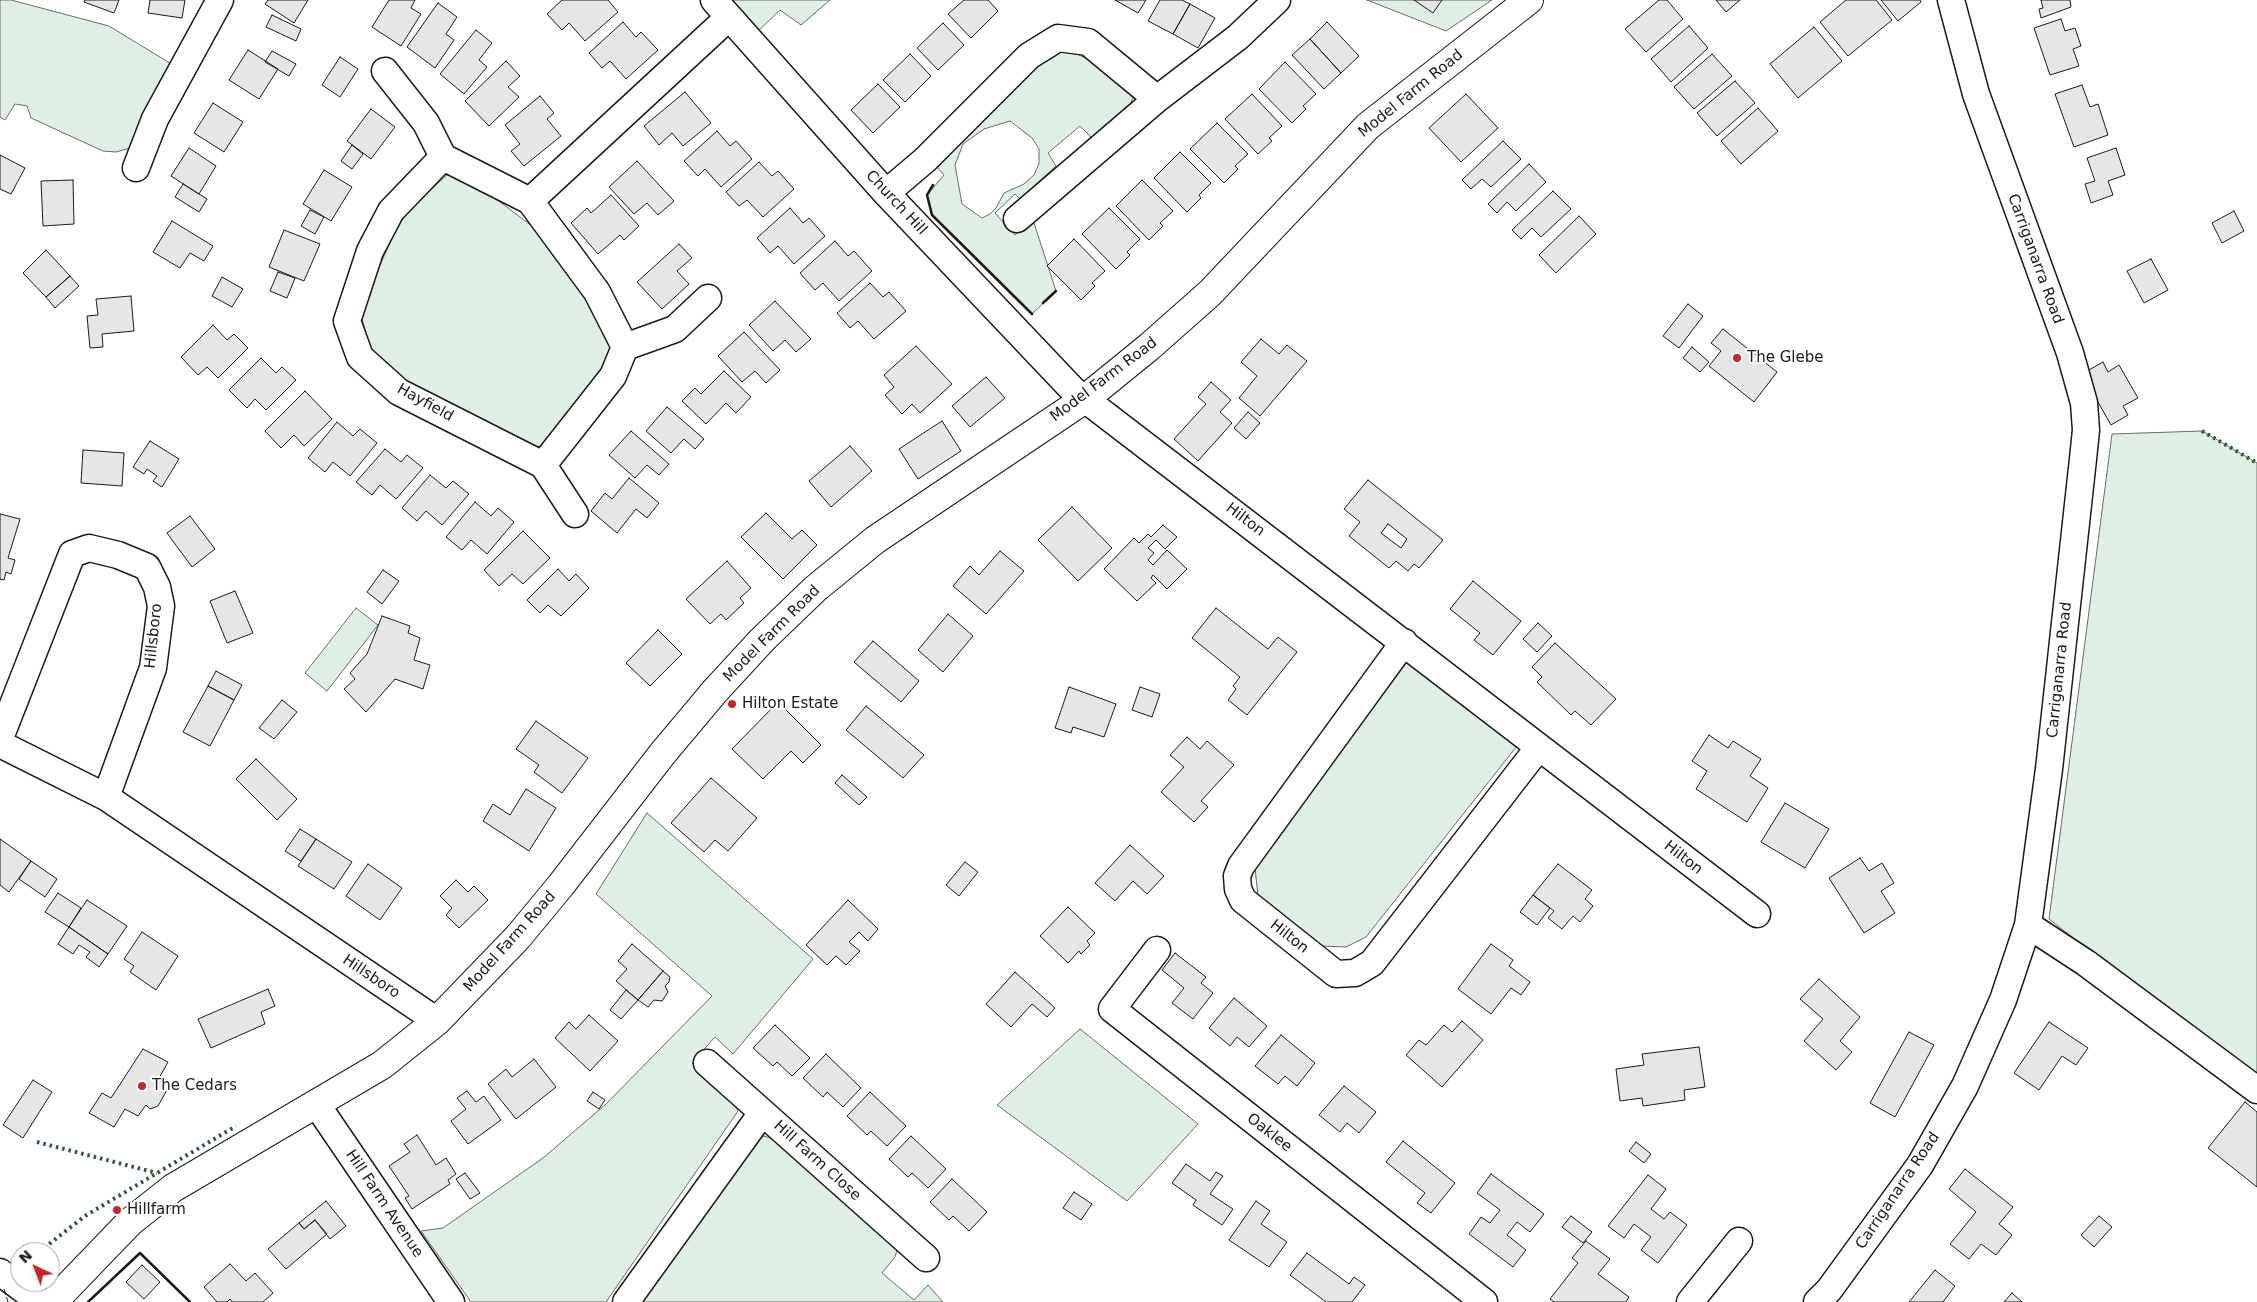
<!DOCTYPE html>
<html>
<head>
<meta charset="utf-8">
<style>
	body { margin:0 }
	#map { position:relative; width:2257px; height:1302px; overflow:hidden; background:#fff; font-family:"DejaVu Sans",sans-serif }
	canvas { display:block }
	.north { position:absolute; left:10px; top:1242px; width:50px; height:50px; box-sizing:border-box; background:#fff; border:1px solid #a3a3a3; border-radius:50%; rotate:317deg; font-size:14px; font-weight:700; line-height:20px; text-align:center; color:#1a1a1a }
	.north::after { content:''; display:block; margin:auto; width:18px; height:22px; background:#c62828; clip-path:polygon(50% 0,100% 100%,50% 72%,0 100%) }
</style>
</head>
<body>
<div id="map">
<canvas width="2257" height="1302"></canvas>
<div class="north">N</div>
</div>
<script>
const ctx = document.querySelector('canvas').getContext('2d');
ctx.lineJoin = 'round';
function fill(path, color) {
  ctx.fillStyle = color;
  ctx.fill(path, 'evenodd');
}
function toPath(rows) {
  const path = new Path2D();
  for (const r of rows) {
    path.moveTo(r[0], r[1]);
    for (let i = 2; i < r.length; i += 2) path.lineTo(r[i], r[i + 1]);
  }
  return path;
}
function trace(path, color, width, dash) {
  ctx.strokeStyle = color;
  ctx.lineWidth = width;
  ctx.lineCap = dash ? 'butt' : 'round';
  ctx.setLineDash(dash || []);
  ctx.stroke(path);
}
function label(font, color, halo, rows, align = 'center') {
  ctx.font = font + ' "DejaVu Sans",sans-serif';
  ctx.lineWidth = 4;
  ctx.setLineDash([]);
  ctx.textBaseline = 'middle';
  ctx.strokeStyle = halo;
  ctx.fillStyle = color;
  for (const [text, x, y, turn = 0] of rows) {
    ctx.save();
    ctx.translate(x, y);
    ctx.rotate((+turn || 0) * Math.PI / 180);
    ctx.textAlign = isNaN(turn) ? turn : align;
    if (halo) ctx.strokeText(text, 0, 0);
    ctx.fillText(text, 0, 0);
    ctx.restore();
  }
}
const green = toPath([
	[0,0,11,0,109,26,173,65,134,147,116,152,103,151,31,118,27,106,15,104,5,120,0,117,0,0],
	[728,0,830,0,801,25,780,10,754,35,728,0],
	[1367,0,1492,0,1446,31,1367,0],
	[1062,51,1071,51,1126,78,1133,98,1128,108,1092,138,1080,126,1048,153,1056,166,1020,199,1015,194,995,213,1015,235,1030,220,1034,223,1056,291,1032,314,932,215,927,195,944,175,935,165,1050,54,1062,51],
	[1010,121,1032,138,1039,149,1039,163,1034,175,1024,184,1004,193,996,208,990,214,982,218,962,204,955,165,963,144,984,129,1010,121],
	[463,174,569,254,614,337,596,384,547,446,529,447,388,371,371,353,360,311,402,215,447,175,463,174],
	[2202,431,2257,463,2257,1083,2049,919,2112,434,2202,431],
	[356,608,378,625,327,691,305,673,356,608],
	[1407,662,1517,746,1366,937,1346,947,1321,946,1258,896,1255,868,1407,662],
	[647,813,813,959,733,1054,715,1037,692,1063,736,1105,738,1111,606,1302,471,1302,421,1231,443,1228,543,1158,606,1104,712,996,596,894,647,813],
	[1080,1029,1198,1124,1127,1201,997,1105,1080,1029],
	[764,1136,780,1141,897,1250,895,1257,882,1273,914,1300,928,1285,943,1302,641,1302,749,1147,764,1136]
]);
fill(green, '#e0efe3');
trace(green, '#6a6a6a', 1);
const building = toPath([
	[85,0,119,0,114,13,84,2,85,0],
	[150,0,185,0,182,18,148,13,150,0],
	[268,0,308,0,294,23,265,4,268,0],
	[389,0,415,0,411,8,421,14,401,46,372,27,389,0],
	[562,0,608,0,618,12,585,41,569,23,562,30,547,14,562,0],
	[964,0,988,0,998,11,971,38,948,14,964,0],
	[1115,0,1146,0,1138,13,1115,0],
	[1160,0,1182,0,1190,4,1173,34,1148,21,1160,0],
	[1414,0,1442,0,1433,13,1414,0],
	[1659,0,1667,0,1683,19,1646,52,1625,29,1659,0],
	[1716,0,1740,0,1726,12,1716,0],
	[1846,0,1876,0,1892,20,1848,56,1820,22,1846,0],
	[1881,0,1920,0,1921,2,1898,21,1881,0],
	[2041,0,2070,0,2071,7,2041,18,2039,9,2043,8,2041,0],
	[438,3,457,17,446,34,454,40,435,68,407,47,438,3],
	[1190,4,1215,18,1198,48,1173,34,1190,4],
	[272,15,301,29,296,41,266,27,272,15],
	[2061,19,2065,31,2075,28,2081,46,2073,49,2079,66,2050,75,2034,28,2061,19],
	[623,22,636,37,641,32,658,50,626,79,610,61,602,68,589,53,623,22],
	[1327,22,1359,56,1341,73,1310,39,1327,22],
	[943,23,964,45,938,70,917,48,943,23],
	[1689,26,1708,48,1671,82,1651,59,1689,26],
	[1814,27,1842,61,1798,98,1770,64,1814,27],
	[476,30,492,43,479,60,487,67,464,94,440,74,476,30],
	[1310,39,1341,73,1324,89,1292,55,1310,39],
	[248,50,278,69,259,99,229,80,248,50],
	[272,51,296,64,289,76,265,62,272,51],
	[910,54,931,76,905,102,883,80,910,54],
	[1712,54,1732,76,1694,109,1674,87,1712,54],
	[340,57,358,69,340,97,322,85,340,57],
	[506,61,520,76,508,87,519,97,489,126,465,101,506,61],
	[1285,62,1316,94,1303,106,1306,109,1292,123,1259,89,1285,62],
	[1735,81,1755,103,1717,136,1697,113,1735,81],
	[878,84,900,107,873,133,851,110,878,84],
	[2082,85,2090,107,2098,104,2108,135,2074,147,2055,94,2082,85],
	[685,92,711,123,683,146,672,133,659,145,644,126,685,92],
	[1252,94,1282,126,1269,138,1272,141,1258,154,1225,119,1252,94],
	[1466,94,1498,128,1461,162,1429,128,1466,94],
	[540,96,554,113,547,119,561,136,524,166,511,151,520,144,505,125,540,96],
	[213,103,243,122,224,152,194,133,213,103],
	[1758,108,1778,131,1741,164,1721,141,1758,108],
	[371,109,395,127,371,159,347,141,371,109],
	[1217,123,1248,154,1235,166,1238,169,1224,183,1190,149,1217,123],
	[717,131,730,146,736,141,752,159,721,187,705,169,698,176,684,161,717,131],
	[1503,141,1521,159,1491,187,1482,179,1471,189,1462,180,1503,141],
	[352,145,363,154,352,169,341,161,352,145],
	[189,148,216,166,199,194,171,176,189,148],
	[2116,148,2125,175,2108,181,2113,195,2091,203,2085,184,2095,181,2087,158,2116,148],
	[1180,152,1211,183,1199,195,1201,198,1187,212,1154,178,1180,152],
	[0,155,25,168,11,194,0,189,0,155],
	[637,161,674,201,658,215,647,203,634,214,609,187,637,161],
	[759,162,772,176,778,171,794,189,763,217,747,200,739,206,726,192,759,162],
	[1529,164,1546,182,1516,211,1507,202,1497,213,1488,204,1529,164],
	[324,170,352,187,331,221,303,204,324,170],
	[73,180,74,224,43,226,41,181,73,180],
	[1142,180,1173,211,1160,223,1163,226,1149,240,1116,206,1142,180],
	[183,184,207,199,199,212,175,197,183,184],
	[1553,191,1571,209,1541,237,1532,228,1521,239,1512,230,1553,191],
	[611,195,639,226,624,240,620,235,598,254,571,223,587,208,591,213,611,195],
	[790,208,803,223,809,218,825,236,794,264,778,246,770,253,757,238,790,208],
	[1109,208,1140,239,1127,252,1130,255,1116,269,1082,234,1109,208],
	[310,210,324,217,315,234,301,226,310,210],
	[2234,211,2244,231,2222,243,2212,223,2234,211],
	[1579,216,1596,234,1556,273,1539,255,1579,216],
	[172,221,213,246,204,261,190,253,180,268,153,252,172,221],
	[284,230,320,244,304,281,269,267,284,230],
	[1074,239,1105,271,1092,283,1095,286,1081,300,1047,266,1074,239],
	[835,241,848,256,854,251,872,271,839,301,823,283,815,290,800,273,835,241],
	[679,244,692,258,677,271,689,284,662,309,637,282,679,244],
	[46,250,70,276,46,297,23,273,46,250],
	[2151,259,2168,290,2144,303,2127,271,2151,259],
	[278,272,295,278,287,298,270,291,278,272],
	[70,276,79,286,55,308,46,297,70,276],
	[222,277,243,289,232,307,212,296,222,277],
	[870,283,883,297,889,292,906,311,874,339,858,321,850,328,837,313,870,283],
	[131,296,134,331,102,334,103,347,90,348,87,316,98,315,96,299,131,296],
	[775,301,811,339,796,352,785,340,773,351,749,325,775,301],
	[1688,304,1703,316,1679,348,1663,336,1688,304],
	[213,325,227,340,234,334,248,348,218,378,207,367,198,375,181,357,213,325],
	[1723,329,1777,372,1754,402,1709,366,1721,351,1711,343,1723,329],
	[744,332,780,370,766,383,755,371,742,382,718,356,744,332],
	[1261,339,1279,354,1287,345,1307,361,1260,416,1239,398,1257,376,1241,362,1261,339],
	[916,346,952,384,920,413,912,404,902,414,885,395,894,387,884,375,916,346],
	[1692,347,1709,362,1700,372,1683,358,1692,347],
	[261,358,276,373,282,367,296,380,266,410,255,399,247,408,229,390,261,358],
	[2103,362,2108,372,2119,365,2138,398,2123,406,2128,415,2111,425,2082,374,2103,362],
	[724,371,751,397,736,413,726,403,706,424,682,401,695,388,701,394,724,371],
	[986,377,1005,398,970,427,952,406,986,377],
	[1211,382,1231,400,1220,412,1232,423,1198,461,1174,439,1206,404,1198,397,1211,382],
	[305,391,332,419,304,446,294,435,281,448,265,431,305,391],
	[667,407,704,439,695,449,684,439,671,453,646,431,667,407],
	[1248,412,1260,423,1246,439,1234,428,1248,412],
	[942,421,961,451,918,479,899,449,942,421],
	[337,422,353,436,360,429,377,443,350,476,333,462,325,472,308,458,337,422],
	[631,431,669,464,659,475,647,465,635,478,609,455,631,431],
	[150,441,179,459,162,487,153,481,157,476,147,469,144,474,133,467,150,441],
	[850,446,872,471,831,507,809,481,850,446],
	[385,449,401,462,407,455,423,468,396,499,380,485,372,495,356,482,385,449],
	[83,450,124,453,122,486,81,483,83,450],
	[430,475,446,488,453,481,469,494,442,525,426,511,417,521,402,508,430,475],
	[629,478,659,503,647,518,636,509,617,533,591,511,605,493,612,499,629,478],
	[1368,480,1443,540,1419,568,1414,564,1408,571,1396,561,1389,568,1349,536,1360,522,1344,509,1368,480],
	[1388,524,1407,539,1401,548,1381,533,1388,524],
	[475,502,491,516,498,508,514,522,487,554,471,540,462,550,446,537,475,502],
	[1072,507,1112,548,1078,581,1038,540,1072,507],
	[766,513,792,539,802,530,817,545,783,579,741,537,766,513],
	[0,514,20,519,8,558,15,560,11,574,6,572,4,580,0,579,0,514],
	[190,516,215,549,192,567,167,533,190,516],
	[1163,525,1177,537,1165,549,1156,540,1148,548,1154,553,1148,560,1153,565,1167,550,1187,569,1167,589,1153,575,1151,578,1156,583,1137,601,1104,569,1134,538,1139,543,1148,534,1151,537,1163,525],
	[523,531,550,558,523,584,512,574,499,586,484,570,523,531],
	[1000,551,1024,571,986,614,953,586,970,566,979,575,1000,551],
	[727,561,751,588,740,598,744,603,726,620,721,614,710,624,686,599,727,561],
	[558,569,569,581,576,574,589,588,561,616,548,605,540,613,527,600,558,569],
	[383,570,399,581,382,604,367,592,383,570],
	[1473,581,1521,621,1493,655,1474,640,1480,633,1450,609,1473,581],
	[235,591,253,633,227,643,210,601,235,591],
	[1216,608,1268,649,1278,637,1297,652,1247,715,1228,700,1236,689,1233,686,1240,677,1192,638,1216,608],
	[948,614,973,636,943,672,918,650,948,614],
	[382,616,410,626,408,633,420,638,414,660,430,665,423,689,395,679,366,712,344,689,355,679,350,673,367,654,382,616],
	[1538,623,1552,636,1537,652,1523,639,1538,623],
	[658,630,682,654,650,686,626,663,658,630],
	[873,641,919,681,901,702,854,662,873,641],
	[1555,643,1616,699,1591,725,1575,711,1571,715,1537,682,1542,677,1532,667,1555,643],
	[216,671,242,685,234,700,208,686,216,671],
	[208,686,234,700,210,746,183,732,208,686],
	[1069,687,1116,704,1104,737,1073,727,1071,733,1055,728,1069,687],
	[1140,687,1160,694,1152,717,1132,710,1140,687],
	[282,700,297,712,274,739,259,728,282,700],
	[778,702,821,745,803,763,791,751,763,779,732,749,778,702],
	[866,706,924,755,903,778,846,730,866,706],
	[536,721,588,758,562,793,534,772,539,765,516,749,536,721],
	[1709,735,1728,748,1733,741,1761,759,1750,776,1768,788,1747,822,1696,789,1707,771,1692,761,1709,735],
	[1187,737,1200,749,1207,741,1234,765,1201,801,1208,807,1194,822,1161,792,1184,767,1170,755,1187,737],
	[256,759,297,799,277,820,236,779,256,759],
	[842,775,867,797,859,805,835,783,842,775],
	[711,778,757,818,728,851,715,840,704,852,671,823,711,778],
	[526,789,556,808,529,851,483,821,493,804,510,815,526,789],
	[1785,803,1829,829,1805,868,1761,842,1785,803],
	[300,829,316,839,301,861,285,851,300,829],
	[0,839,31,861,9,892,0,885,0,839],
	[316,839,352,862,334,889,298,866,316,839],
	[1130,845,1164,876,1147,894,1133,881,1115,901,1095,883,1130,845],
	[1860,858,1869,871,1882,863,1894,883,1881,891,1895,913,1864,933,1829,878,1860,858],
	[31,861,57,879,45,897,19,879,31,861],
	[965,862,978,872,959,896,946,885,965,862],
	[368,864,402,888,380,920,346,896,368,864],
	[1558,864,1592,890,1585,899,1593,906,1580,922,1573,916,1562,929,1548,918,1554,911,1533,895,1558,864],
	[456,880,468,892,474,886,488,900,459,928,446,915,452,908,440,896,456,880],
	[58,893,81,908,69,927,45,912,58,893],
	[1533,895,1550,908,1537,925,1520,912,1533,895],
	[87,900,127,926,108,954,69,927,87,900],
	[848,900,878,929,868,941,859,932,849,942,860,951,846,965,836,956,827,965,806,945,848,900],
	[1068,907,1095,933,1087,941,1090,945,1081,954,1079,951,1068,963,1040,936,1068,907],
	[69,927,108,954,99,967,86,957,90,952,79,945,73,954,58,944,69,927],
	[142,932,178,956,156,990,130,972,134,966,124,959,142,932],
	[632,944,663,971,638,1000,616,981,627,969,618,961,632,944],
	[1491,944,1513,960,1509,966,1530,982,1521,995,1511,988,1491,1014,1458,989,1491,944],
	[1175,953,1206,977,1201,983,1213,993,1193,1019,1172,1003,1184,988,1162,970,1175,953],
	[663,971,670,977,669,982,665,986,668,992,662,1001,654,1000,648,1007,638,1000,663,971],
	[1015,972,1055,1008,1047,1017,1032,1004,1011,1027,986,1004,1015,972],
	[1819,979,1860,1017,1840,1041,1852,1052,1836,1070,1804,1041,1823,1019,1800,999,1819,979],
	[268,989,275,1006,261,1012,265,1024,211,1048,198,1019,268,989],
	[626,990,638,1000,621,1019,610,1010,626,990],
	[1234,998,1267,1026,1249,1047,1237,1037,1230,1046,1209,1028,1234,998],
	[589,1015,618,1041,590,1071,555,1038,569,1022,576,1029,589,1015],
	[1462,1021,1483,1040,1442,1087,1406,1055,1419,1040,1426,1045,1444,1025,1452,1032,1462,1021],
	[2049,1022,2088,1048,2076,1065,2062,1056,2039,1090,2014,1073,2049,1022],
	[775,1025,810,1058,792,1076,777,1062,773,1066,753,1048,775,1025],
	[1909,1032,1934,1045,1895,1117,1870,1103,1909,1032],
	[1281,1035,1315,1063,1297,1086,1285,1076,1278,1084,1255,1066,1281,1035],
	[1699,1047,1705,1087,1684,1090,1685,1100,1643,1106,1642,1098,1620,1101,1616,1069,1644,1065,1642,1054,1699,1047],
	[143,1049,168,1062,158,1080,164,1083,167,1090,158,1106,150,1109,146,1105,138,1116,125,1109,114,1127,89,1113,102,1093,111,1098,143,1049],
	[826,1054,861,1088,843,1107,827,1092,823,1097,803,1078,826,1054],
	[534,1059,556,1087,516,1119,488,1084,506,1069,512,1077,534,1059],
	[33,1080,52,1092,23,1138,3,1125,33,1080],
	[1344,1086,1376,1112,1359,1133,1347,1123,1340,1132,1319,1115,1344,1086],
	[467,1091,476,1102,484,1096,501,1120,468,1144,451,1121,466,1109,457,1098,467,1091],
	[593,1092,605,1100,599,1109,587,1101,593,1092],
	[870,1092,906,1126,887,1146,871,1131,867,1135,847,1116,870,1092],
	[2245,1102,2257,1112,2257,1187,2208,1148,2245,1102],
	[417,1135,436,1165,446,1158,456,1174,448,1180,450,1184,412,1209,405,1198,409,1196,389,1166,410,1152,404,1144,417,1135],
	[911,1136,946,1169,928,1188,912,1173,908,1177,889,1159,911,1136],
	[1403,1141,1455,1183,1431,1213,1417,1203,1425,1193,1386,1162,1403,1141],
	[1636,1142,1651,1154,1644,1163,1629,1151,1636,1142],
	[1186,1164,1210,1181,1216,1172,1223,1176,1210,1194,1233,1209,1222,1225,1193,1205,1196,1200,1172,1183,1186,1164],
	[1965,1169,2013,1207,1999,1224,2012,1235,1996,1255,1981,1244,1969,1259,1950,1244,1976,1212,1949,1189,1965,1169],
	[465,1173,480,1193,470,1199,456,1179,465,1173],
	[1491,1174,1544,1214,1530,1232,1517,1222,1507,1235,1526,1250,1513,1267,1469,1234,1481,1217,1490,1223,1500,1210,1477,1193,1491,1174],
	[1648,1175,1666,1189,1651,1209,1664,1219,1670,1212,1687,1225,1658,1263,1641,1250,1651,1237,1634,1224,1624,1238,1608,1226,1648,1175],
	[952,1179,987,1212,969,1231,953,1216,949,1220,930,1202,952,1179],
	[1074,1192,1092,1204,1081,1220,1063,1208,1074,1192],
	[326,1201,346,1226,330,1239,315,1220,304,1229,299,1223,326,1201],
	[1256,1201,1270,1211,1261,1224,1287,1242,1269,1267,1229,1240,1256,1201],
	[1571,1216,1592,1232,1583,1243,1562,1227,1571,1216],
	[2099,1216,2112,1227,2094,1247,2081,1235,2099,1216],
	[315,1220,327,1234,286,1269,268,1249,299,1223,304,1229,315,1220],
	[1586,1241,1610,1259,1598,1274,1629,1297,1626,1302,1554,1302,1550,1299,1578,1263,1572,1258,1586,1241],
	[1307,1253,1349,1284,1354,1277,1365,1285,1352,1302,1326,1302,1290,1275,1307,1253],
	[230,1264,246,1281,255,1273,273,1293,263,1302,232,1302,230,1299,227,1302,217,1302,204,1287,230,1264],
	[142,1265,160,1282,144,1299,126,1282,142,1265],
	[1935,1270,1955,1286,1943,1302,1909,1302,1935,1270],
	[2012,1293,2022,1302,2004,1302,2012,1293]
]);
fill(building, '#e6e6e6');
trace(building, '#1a1a1a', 1);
const minor = toPath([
	[714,0,886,193,1073,390,1757,914],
	[385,71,426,123,443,157,530,201,597,292,625,347,613,376,543,465],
	[443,157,391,211,370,251,347,321,360,357,399,392,543,465,575,514],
	[136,168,155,119,220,0],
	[886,193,925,160,1029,56,1058,38,1088,42,1157,99],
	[530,201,728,18],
	[1017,219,1157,99,1238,37,1277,0],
	[625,347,675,329,708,298],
	[1404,642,1241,866,1237,876,1238,889,1243,900,1336,974,1355,973,1372,963,1539,747],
	[0,738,72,554,89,548,118,555,147,567,157,587,161,606,153,668,106,797],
	[0,744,106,797,437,1021],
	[2028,925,2086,963,2257,1090],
	[1157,950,1112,1009,1484,1302],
	[707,1063,926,1258],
	[317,1105,451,1302],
	[0,1272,40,1302],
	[626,1302,762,1113],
	[1690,1302,1739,1241],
	[1817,1302,1829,1290,1920,1165,1965,1086,2003,1000,2028,925,2049,769,2083,459,2086,430,2084,403,2070,353,1976,94,1951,0]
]);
const major = toPath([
	[53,1302,130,1222,173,1188,382,1065,437,1021,518,937,561,885,663,753,715,691,762,640,815,589,875,540,1085,399,1149,347,1210,293,1368,126,1529,0]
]);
trace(minor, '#1a1a1a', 29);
trace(major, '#1a1a1a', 30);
trace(minor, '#fff', 26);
trace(major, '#fff', 28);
trace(toPath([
	[2202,431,2257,463],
	[37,1142,157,1173],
	[39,1252,85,1216,236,1126]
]), '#2b5a34', 4, [2.5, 4]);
trace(toPath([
	[4,1289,8,1302]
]), '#1a1a1a', 1, [6, 2.5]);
trace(toPath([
	[933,185,927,195,932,215,1032,314],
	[1043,303,1056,291],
	[88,1302,140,1253,190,1302]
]), '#1a1a1a', 2.5);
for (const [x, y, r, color] of [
	[1737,358,5,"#c62828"],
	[732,704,5,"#c62828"],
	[142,1086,5,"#c62828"],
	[117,1210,5,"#c62828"]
]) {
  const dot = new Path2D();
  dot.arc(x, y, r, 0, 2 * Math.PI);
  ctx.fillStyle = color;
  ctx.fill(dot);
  trace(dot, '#fff', 2);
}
label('15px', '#1a1a1a', '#fff', [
	["Model Farm Road",1411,94,-39],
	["Church Hill",896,203,47],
	["Carriganarra Road",2035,259,70],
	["Model Farm Road",1104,380,-37],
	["Hayfield",425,403,29],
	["Hilton",1245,520,37],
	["Model Farm Road",772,634,-45],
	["Hillsboro",154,636,-84],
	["Carriganarra Road",2060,670,-84],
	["Hilton",1683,858,38],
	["Hilton",1289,937,38],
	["Model Farm Road",510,942,-48],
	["Hillsboro",371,977,34],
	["Oaklee",1269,1133,38],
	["Hill Farm Close",817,1161,42],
	["Carriganarra Road",1898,1191,-56],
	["Hill Farm Avenue",384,1204,56]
]);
label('15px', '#1a1a1a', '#fff', [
	["The Glebe",1747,358],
	["Hilton Estate",742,704],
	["The Cedars",152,1086],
	["Hillfarm",127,1210]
], 'left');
</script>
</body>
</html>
